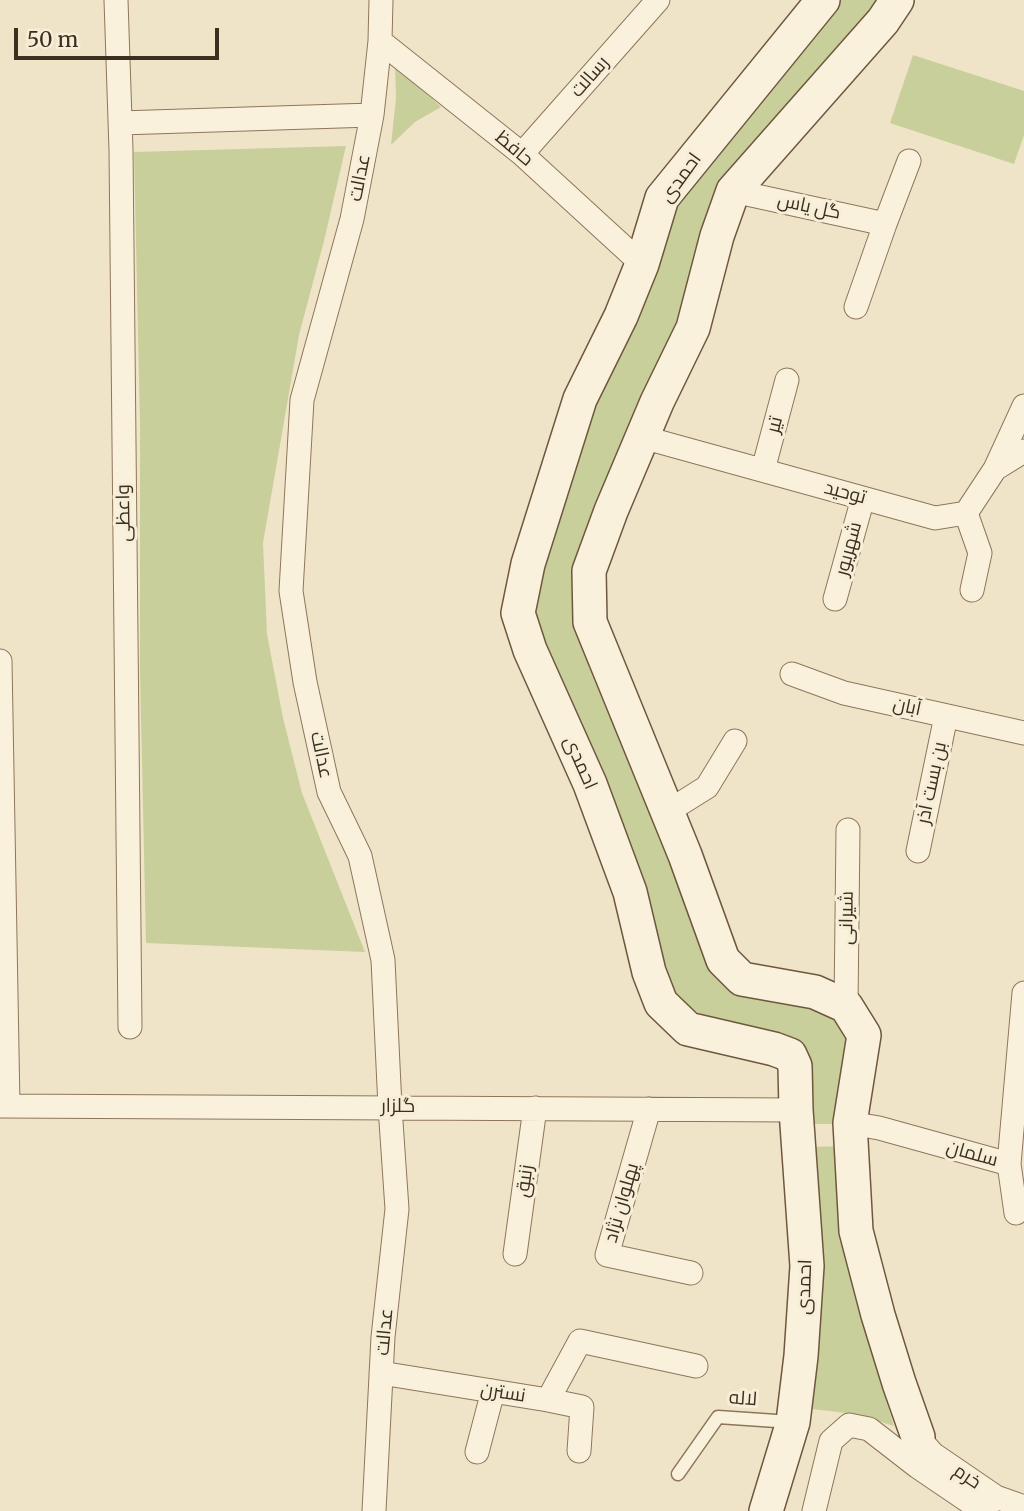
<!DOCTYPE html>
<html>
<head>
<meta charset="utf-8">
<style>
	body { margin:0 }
	#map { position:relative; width:1024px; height:1511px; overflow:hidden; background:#f0e4c8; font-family:Merriweather,serif }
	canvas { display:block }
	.scale { position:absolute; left:14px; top:28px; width:205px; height:32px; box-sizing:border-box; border:4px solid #3d2e20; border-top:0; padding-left:9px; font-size:21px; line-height:24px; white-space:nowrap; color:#3d2e20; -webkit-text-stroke:5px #f7eed8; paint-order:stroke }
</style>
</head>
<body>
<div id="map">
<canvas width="1024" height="1511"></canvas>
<div class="scale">50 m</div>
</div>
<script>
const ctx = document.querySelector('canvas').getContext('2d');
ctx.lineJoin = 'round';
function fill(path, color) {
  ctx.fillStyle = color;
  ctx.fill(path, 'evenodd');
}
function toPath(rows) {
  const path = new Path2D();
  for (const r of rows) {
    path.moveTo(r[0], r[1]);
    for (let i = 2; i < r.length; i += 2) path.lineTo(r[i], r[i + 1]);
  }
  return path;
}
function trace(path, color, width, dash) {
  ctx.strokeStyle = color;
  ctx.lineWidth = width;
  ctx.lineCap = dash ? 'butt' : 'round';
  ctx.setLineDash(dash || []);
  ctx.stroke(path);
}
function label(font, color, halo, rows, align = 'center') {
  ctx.font = font + ' Merriweather,Cairo,serif';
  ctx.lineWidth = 6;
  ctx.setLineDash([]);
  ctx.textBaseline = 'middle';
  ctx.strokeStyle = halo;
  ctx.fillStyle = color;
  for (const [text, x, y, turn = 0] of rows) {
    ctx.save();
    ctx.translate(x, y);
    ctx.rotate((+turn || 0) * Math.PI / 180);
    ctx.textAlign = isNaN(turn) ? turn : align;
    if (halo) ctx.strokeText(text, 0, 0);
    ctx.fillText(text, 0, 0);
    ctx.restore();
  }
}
fill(toPath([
	[832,0,884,0,776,128,691,326,581,559,712,960,804,1003,838,1016,850,1038,840,1124,810,1124,808,1082,709,1020,676,998,530,611,537,561,653,236],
	[913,55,1024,91,1024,135,1014,164,890,123],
	[395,65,441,107,415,122,391,145,396,98],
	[346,146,324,241,299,335,263,543,267,634,283,718,302,793,365,952,146,943,140,674,140,424,134,152],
	[843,1146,871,1314,875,1365,894,1426,854,1414,804,1408,810,1147]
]), '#c9cf9b');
const lane = toPath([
	[678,1474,718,1417,791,1422]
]);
const street = toPath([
	[116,0,121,150,130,1027],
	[380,41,522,154,642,264],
	[120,123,372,115],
	[522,154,658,0],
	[733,191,885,224],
	[856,307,885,224,909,161],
	[642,437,935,518,966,513,995,469,1024,451],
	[995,469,1024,406],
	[763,470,787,380],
	[966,513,980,553,972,590],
	[835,599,863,498],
	[0,661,8,1106],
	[792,674,844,693,1024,733],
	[667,812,707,787,735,741],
	[918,851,946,716],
	[846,1006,848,830],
	[0,1106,796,1110],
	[649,1109,607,1255,691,1273],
	[850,1123,879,1128,1009,1164],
	[1016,1213,1009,1164,1024,993],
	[515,1254,535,1108],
	[381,1373,548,1400,582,1407,579,1451],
	[548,1400,580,1341,696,1366],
	[918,1437,933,1454,996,1497,1024,1507],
	[477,1452,493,1391],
	[374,1511,383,1337,397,1209,390,1107,383,960,360,856,329,792,305,682,291,591,302,400,352,219,372,115,380,41,381,0],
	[814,1511,831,1441,849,1425,869,1429,918,1467,974,1505,987,1511]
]);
const secondary = toPath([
	[897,0,883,21,733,191,717,236,693,328,657,402,611,511,589,571,590,622,685,855,723,960,742,979,815,992,846,1006,864,1035,850,1123,856,1231,878,1315,899,1383,918,1437],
	[766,1511,793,1422,801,1356,807,1266,796,1110,795,1066,790,1055,774,1049,688,1029,661,1003,649,972,630,892,590,784,530,650,518,613,528,564,580,399,621,316,642,264,662,198,823,0]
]);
trace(lane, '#8d765c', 15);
trace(street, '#8d765c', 25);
trace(secondary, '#6f573f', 36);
trace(lane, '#faf1dc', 12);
trace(street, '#faf1dc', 23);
trace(secondary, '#faf1dc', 33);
label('19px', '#3d2e20', '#f7eed8', [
	["رسالت",590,77,-49],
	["حافظ",514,149,40],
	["عدالت",360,178,-79],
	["احمدی",681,178,-54],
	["گل یاس",809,207,12],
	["تیر",775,425,-76],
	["توحید",845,493,15],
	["واعظی",124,513,-91],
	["شهریور",849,549,-75],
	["آبان",907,707,12],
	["عدالت",321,755,78],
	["احمدی",580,763,66],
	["بن بست آذر",932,783,-78],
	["شیرانی",847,918,-89],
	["گلزار",398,1107],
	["سلمان",972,1154,16],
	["زنبق",525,1181,-82],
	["پهلوان نژاد",622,1203,-74],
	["احمدی",805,1287,-88],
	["عدالت",385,1332,-85],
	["نسترن",503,1393,9],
	["لاله",743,1399,4],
	["خرم",967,1477,34]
]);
</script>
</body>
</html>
